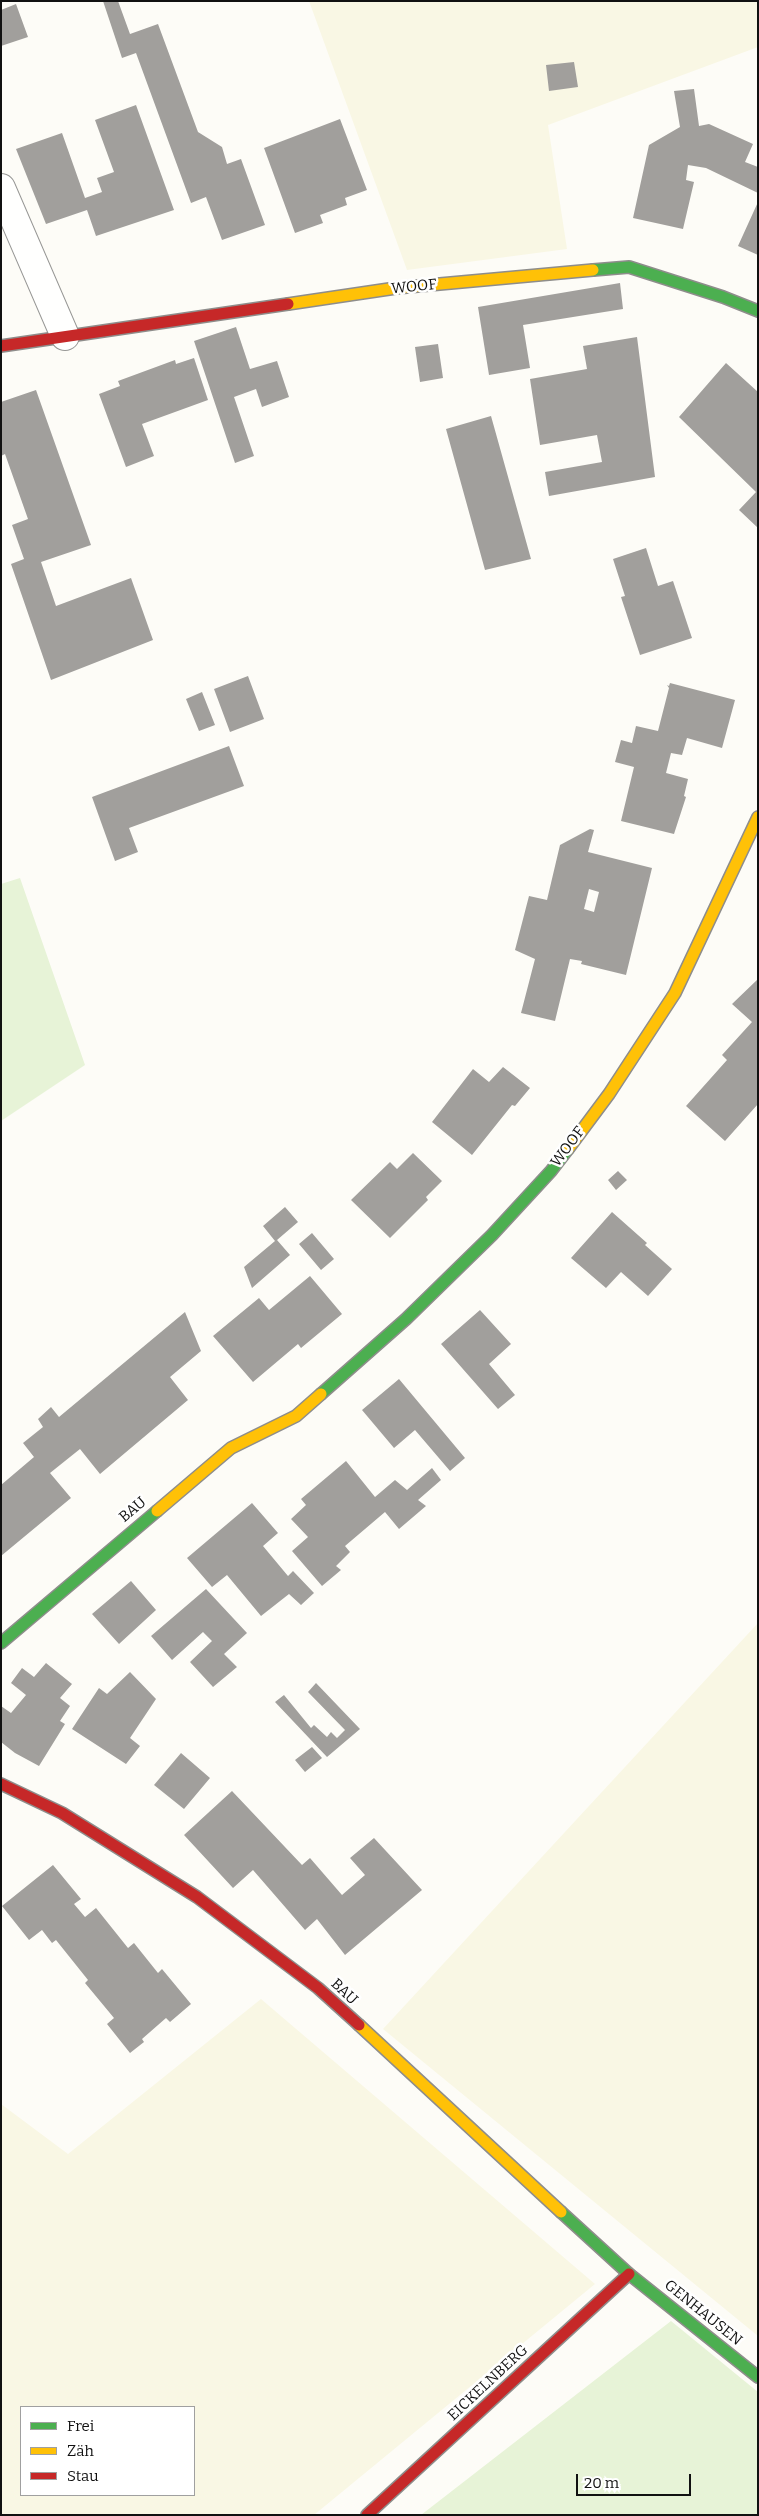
<!DOCTYPE html>
<html>
<head>
<meta charset="utf-8">
<style>
	body { margin:0 }
	#map { position:relative; width:759px; height:2516px; overflow:hidden; background:#fdfcf7; font-family:Bitter,serif }
	canvas { display:block }
	.frame { position:absolute; inset:0; border:2px solid #111; pointer-events:none }
	.legend { position:absolute; left:20px; top:2406px; width:175px; height:90px; box-sizing:border-box; background:#fff; border:1px solid #a0a0a0; margin:0; padding:6px 9px; list-style:none; font-size:15px; color:#111 }
	.legend li { display:flex; align-items:center; gap:10px; height:25px }
	.legend b { width:25px; border:1px solid #a0a0a0 }
	.scale { position:absolute; left:576px; top:2474px; width:115px; height:22px; box-sizing:border-box; border:2px solid #111; border-top:0; padding-left:6px; font-size:15px; line-height:18px; white-space:nowrap; color:#111; -webkit-text-stroke:4px #fff; paint-order:stroke }
</style>
</head>
<body>
<div id="map">
<canvas width="759" height="2516"></canvas>
<div class="frame"></div>
<ul class="legend">
<li><b style="height:6px;background:#4caf50"></b>Frei</li>
<li><b style="height:6px;background:#ffc107"></b>Zäh</li>
<li><b style="height:6px;background:#c62828"></b>Stau</li>
</ul>
<div class="scale">20 m</div>
</div>
<script>
const ctx = document.querySelector('canvas').getContext('2d');
ctx.lineJoin = 'round';
function fill(path, color) {
  ctx.fillStyle = color;
  ctx.fill(path, 'evenodd');
}
function toPath(rows) {
  const path = new Path2D();
  for (const r of rows) {
    path.moveTo(r[0], r[1]);
    for (let i = 2; i < r.length; i += 2) path.lineTo(r[i], r[i + 1]);
  }
  return path;
}
function trace(path, color, width, dash) {
  ctx.strokeStyle = color;
  ctx.lineWidth = width;
  ctx.lineCap = dash ? 'butt' : 'round';
  ctx.setLineDash(dash || []);
  ctx.stroke(path);
}
function label(font, color, halo, rows, align = 'center') {
  ctx.font = font + ' Bitter,serif';
  ctx.lineWidth = 5;
  ctx.setLineDash([]);
  ctx.textBaseline = 'middle';
  ctx.strokeStyle = halo;
  ctx.fillStyle = color;
  for (const [text, x, y, turn = 0] of rows) {
    ctx.save();
    ctx.translate(x, y);
    ctx.rotate((+turn || 0) * Math.PI / 180);
    ctx.textAlign = isNaN(turn) ? turn : align;
    if (halo) ctx.strokeText(text, 0, 0);
    ctx.fillText(text, 0, 0);
    ctx.restore();
  }
}
fill(toPath([
	[309,1,758,1,758,47,548,125,567,249,407,270],
	[758,1623,758,2336,383,2029],
	[261,1999,595,2284,314,2515,1,2515,1,2104,68,2154],
	[21,2407,194,2407,194,2495,21,2495]
]), '#f9f7e4');
fill(toPath([
	[20,878,85,1065,1,1121,1,884],
	[671,2321,758,2392,758,2515,421,2515]
]), '#e7f3d7');
fill(toPath([
	[103,1,118,1,130,34,158,24,198,132,222,147,227,164,241,159,265,225,222,240,206,197,191,203,136,53,122,58],
	[16,4,28,37,1,46,1,10],
	[574,62,578,87,549,91,546,65],
	[694,89,699,126,709,124,753,144,745,162,758,167,758,193,706,168,688,165,686,180,694,182,683,229,633,218,649,145,680,127,674,91],
	[136,105,174,210,96,236,87,210,46,224,16,149,62,133,85,198,102,192,97,178,114,172,95,120],
	[340,119,367,190,345,198,347,205,320,215,323,223,295,233,264,148],
	[758,202,758,255,738,246],
	[620,283,623,309,523,325,530,368,489,375,478,307],
	[236,327,250,369,277,361,289,397,262,407,256,389,234,397,254,456,235,463,194,341],
	[637,337,655,477,549,496,545,472,602,462,597,435,540,445,530,379,587,369,583,346],
	[438,344,443,378,420,382,415,347],
	[194,358,208,400,142,424,154,456,126,467,99,394,120,386,118,381,175,360,176,364],
	[726,363,758,392,758,528,739,510,756,492,679,417],
	[36,390,91,545,41,562,56,606,131,578,153,640,51,680,11,564,24,559,12,525,28,519,5,454,1,456,1,402],
	[491,416,531,559,485,570,446,429],
	[646,548,658,586,673,581,692,638,640,655,621,597,625,596,613,559],
	[248,676,264,719,230,732,214,689],
	[670,683,735,700,722,748,687,738,682,755,671,753,666,773,688,779,684,796,686,797,674,834,621,821,634,767,615,762,621,740,632,743,636,726,658,731,669,688,667,685,669,686],
	[202,692,215,725,199,731,186,699],
	[229,746,244,786,129,828,138,852,115,861,92,797],
	[590,829,594,830,588,852,652,868,626,975,581,964,582,961,570,959,555,1021,521,1013,535,959,515,950,529,896,547,900,560,845],
	[589,889,599,892,594,912,584,909],
	[758,979,758,1104,725,1141,686,1106,727,1060,722,1055,752,1022,732,1004],
	[503,1067,530,1088,515,1106,512,1105,472,1155,432,1122,473,1069,489,1082],
	[413,1153,442,1181,426,1197,428,1200,390,1238,351,1200,390,1162,397,1169],
	[618,1171,627,1180,616,1190,608,1180],
	[285,1207,298,1222,277,1240,290,1255,252,1288,244,1267,275,1241,263,1226],
	[612,1212,647,1243,645,1245,672,1269,648,1296,621,1272,606,1288,571,1258],
	[312,1233,334,1259,321,1270,299,1244],
	[310,1276,342,1314,301,1348,298,1344,253,1382,213,1336,259,1298,269,1310],
	[480,1310,511,1344,489,1364,515,1395,498,1409,441,1344],
	[185,1312,201,1351,170,1377,188,1400,100,1474,80,1449,50,1473,71,1498,1,1556,1,1485,34,1457,23,1443,43,1427,38,1419,51,1407,59,1417],
	[399,1379,465,1458,450,1471,415,1430,394,1448,362,1410],
	[346,1461,375,1497,395,1480,407,1490,432,1468,441,1480,418,1500,426,1506,399,1529,385,1512,345,1546,350,1552,336,1566,341,1570,322,1586,292,1551,308,1537,291,1519,306,1505,301,1499],
	[252,1503,278,1533,263,1546,288,1576,293,1571,314,1593,301,1605,289,1594,261,1616,227,1575,212,1587,187,1558],
	[131,1581,156,1610,119,1644,92,1614],
	[206,1589,247,1633,224,1654,237,1667,213,1687,190,1662,212,1641,203,1632,172,1660,151,1636],
	[46,1663,72,1684,60,1698,70,1706,60,1721,65,1724,39,1766,15,1753,1,1742,1,1706,11,1713,26,1695,11,1683,22,1668,34,1677],
	[130,1672,156,1699,130,1738,140,1746,126,1764,72,1729,99,1688,107,1694],
	[316,1683,360,1729,327,1757,275,1702,284,1695,311,1728,314,1725,327,1737,331,1732,337,1738,345,1730,308,1692],
	[312,1747,322,1758,305,1772,295,1760],
	[181,1753,210,1778,184,1809,154,1785],
	[232,1791,302,1865,310,1858,342,1895,365,1875,350,1858,374,1838,422,1890,345,1955,317,1919,305,1930,253,1870,233,1888,184,1835],
	[53,1865,81,1899,74,1904,85,1917,96,1908,128,1948,134,1943,158,1973,162,1969,191,2004,170,2022,166,2018,142,2039,144,2042,130,2053,107,2024,114,2018,85,1983,88,1980,56,1940,52,1943,42,1930,29,1940,2,1906]
]), '#a19f9c');
const street = toPath([
	[1,188,65,336]
]);
const fast = toPath([
	[593,270,629,267,723,297,758,311],
	[321,1394,406,1319,492,1235,551,1171,568,1149],
	[1,1643,157,1511],
	[561,2212,629,2274,758,2377]
]);
const slow = toPath([
	[288,304,396,288,593,270],
	[568,1149,609,1094,675,993,758,817],
	[157,1511,231,1448,296,1416,321,1394],
	[359,2025,561,2212]
]);
const jam = toPath([
	[1,346,288,304],
	[1,1784,62,1813,197,1897,318,1988,359,2025],
	[367,2515,629,2274]
]);
trace(street, '#979795', 30);
trace(fast, '#8e8d8b', 14);
trace(slow, '#8e8d8b', 14);
trace(jam, '#8e8d8b', 14);
trace(street, '#fffffe', 28);
trace(fast, '#4caf50', 11);
trace(slow, '#ffc107', 11);
trace(jam, '#c62828', 11);
label('15px', '#111', '#fff', [
	["WOOF",414,287,-6],
	["WOOF",568,1147,-53],
	["BAU",133,1510,-40],
	["BAU",344,1992,43],
	["GENHAUSEN",703,2313,39],
	["EICKELNBERG",488,2383,-43]
]);
</script>
</body>
</html>
